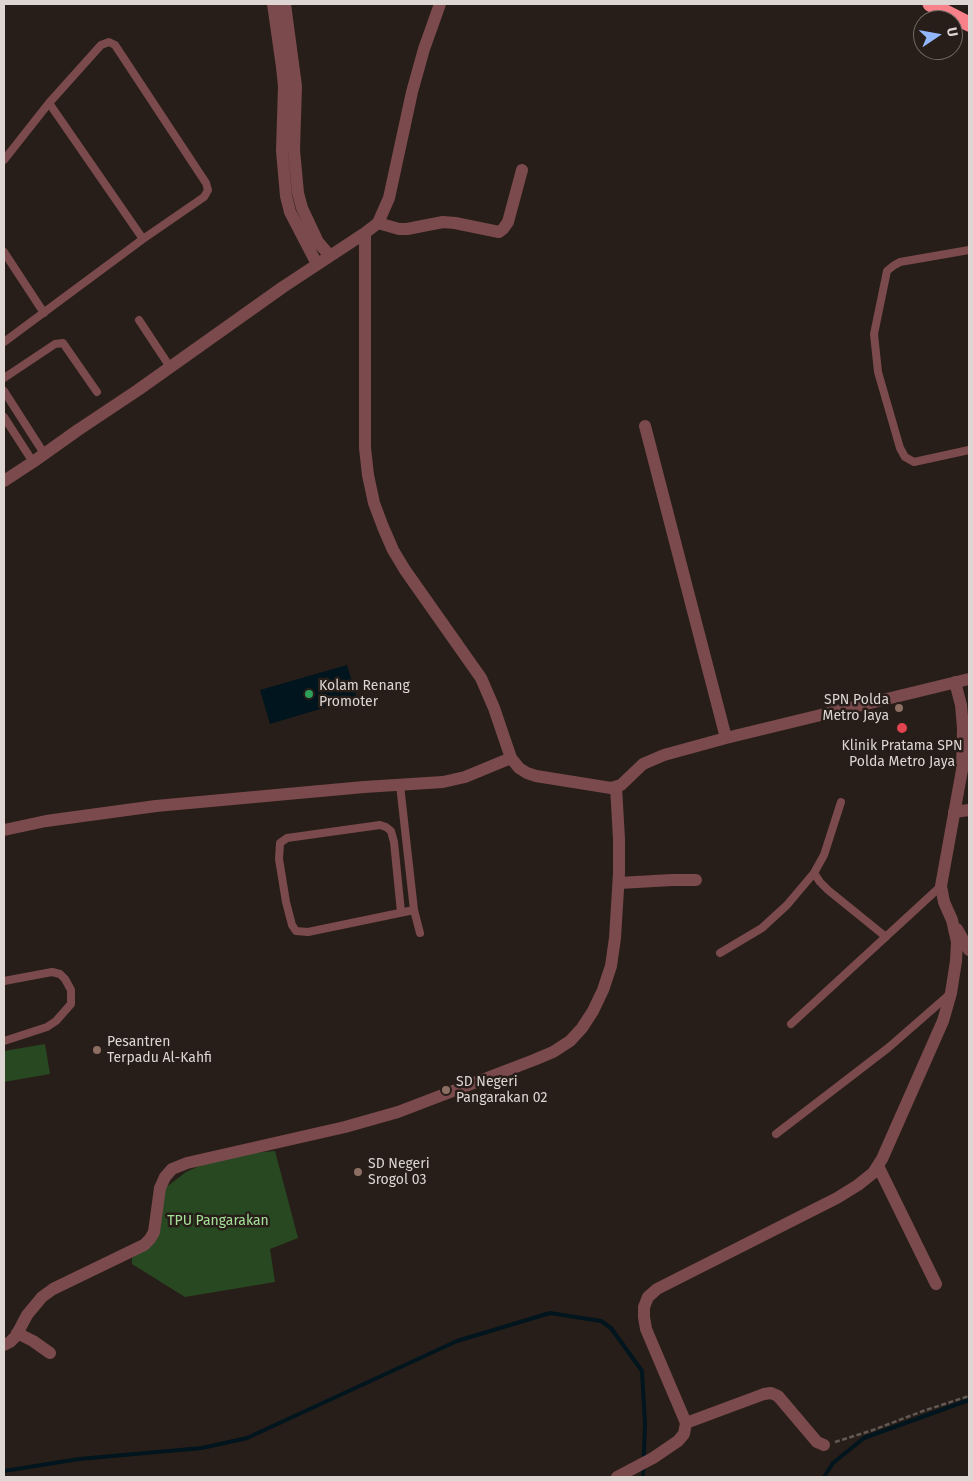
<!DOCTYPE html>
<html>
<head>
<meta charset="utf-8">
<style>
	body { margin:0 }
	#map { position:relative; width:973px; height:1481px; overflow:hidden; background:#281e19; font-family:"Fira Sans",sans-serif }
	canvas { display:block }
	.frame { position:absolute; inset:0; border:5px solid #ddd6d3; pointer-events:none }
	.north { position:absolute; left:913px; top:10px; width:50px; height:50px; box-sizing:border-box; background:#281e19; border:1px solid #706863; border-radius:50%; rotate:78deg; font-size:14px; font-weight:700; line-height:20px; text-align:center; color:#ddd6d3 }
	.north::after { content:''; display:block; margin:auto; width:18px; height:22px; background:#93b7fd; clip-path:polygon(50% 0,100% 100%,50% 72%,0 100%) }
</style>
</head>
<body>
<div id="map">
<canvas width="973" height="1481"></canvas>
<div class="frame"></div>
<div class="north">U</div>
</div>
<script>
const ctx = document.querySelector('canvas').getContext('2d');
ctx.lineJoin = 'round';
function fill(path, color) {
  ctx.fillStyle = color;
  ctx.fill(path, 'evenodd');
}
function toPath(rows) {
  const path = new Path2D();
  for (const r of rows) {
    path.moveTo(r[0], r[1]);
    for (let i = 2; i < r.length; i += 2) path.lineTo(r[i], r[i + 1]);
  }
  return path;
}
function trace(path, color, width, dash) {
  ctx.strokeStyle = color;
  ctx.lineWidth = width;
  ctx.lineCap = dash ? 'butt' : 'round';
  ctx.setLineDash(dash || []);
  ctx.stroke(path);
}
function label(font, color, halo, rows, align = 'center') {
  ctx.font = font + ' "Fira Sans",sans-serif';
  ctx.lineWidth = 5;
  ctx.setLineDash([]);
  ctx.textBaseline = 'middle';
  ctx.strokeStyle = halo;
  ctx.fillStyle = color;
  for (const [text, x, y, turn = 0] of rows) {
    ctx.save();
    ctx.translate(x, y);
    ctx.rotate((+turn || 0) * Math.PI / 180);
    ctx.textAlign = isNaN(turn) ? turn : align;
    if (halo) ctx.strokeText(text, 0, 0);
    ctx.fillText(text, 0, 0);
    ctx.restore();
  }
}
fill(toPath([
	[45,1044,50,1074,4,1082,4,1051],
	[275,1151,298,1238,270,1249,275,1282,185,1297,132,1264,132,1258,148,1242,160,1192,186,1172,208,1162,227,1155]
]), '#284821');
fill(toPath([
	[347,665,357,698,270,724,260,690]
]), '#00151d');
trace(toPath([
	[4,1471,79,1459,202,1448,247,1438,457,1341,550,1313,601,1321,611,1328,642,1371,645,1424,643,1477],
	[824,1477,833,1463,864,1438,969,1400]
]), '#00151d', 4);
trace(toPath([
	[835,1442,873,1430,923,1411,969,1396]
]), '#625955', 2.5, [5, 2.5]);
trace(toPath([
	[49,103,143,239],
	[4,160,49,103,101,45,109,42,115,45,206,183,208,190,204,197,143,239,4,342],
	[969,250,900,262,893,266,887,271,874,334,878,372,900,448,905,457,914,462,969,450],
	[4,252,44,313],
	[139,320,170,367],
	[4,378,55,344,63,343,97,392],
	[4,391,45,455],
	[4,417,33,462],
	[400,785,414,910,420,933],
	[841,802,824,855,814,873,820,882,828,890,886,937],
	[401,912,394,842,391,831,386,827,380,825,287,838,280,843,279,859,286,902,292,925,296,931,308,932,414,910],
	[720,953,762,928,787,905,814,873],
	[4,981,52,972,60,974,65,979,71,990,71,1004,56,1021,47,1027,4,1041],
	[791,1024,941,886],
	[776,1134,888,1048,950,994]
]), '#7b4a4d', 8);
trace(toPath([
	[273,4,282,67,284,86,282,151,286,196,290,212,317,264],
	[285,4,296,86,294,150,298,193,302,208,318,242,330,256],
	[440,4,424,49,412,92,389,198,378,223,365,233,365,448,368,475,374,503,383,527,393,550,405,570,481,678,494,708,511,758,519,768,527,773,536,776,611,788,621,785,643,764,664,755,726,738,969,679],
	[378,223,399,229,407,229,443,222,455,223,499,232,503,229,508,222,522,170],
	[645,426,726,738],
	[4,481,33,462,78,430,138,390,283,287,365,233],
	[954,812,969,810],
	[4,830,46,821,156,806,364,787,443,782,465,777,511,758],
	[619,883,672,880,696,880],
	[957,929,969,950],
	[878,1166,936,1284],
	[17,1333,33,1341,50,1353],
	[4,1345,10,1342,16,1336,27,1315,42,1297,53,1289,144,1245,150,1239,154,1232,160,1188,165,1177,172,1169,187,1163,345,1127,398,1112,534,1060,553,1052,570,1041,582,1028,593,1011,603,990,611,966,615,938,619,873,619,839,616,787],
	[686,1423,764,1394,771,1393,778,1396,817,1442,824,1445],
	[617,1477,653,1458,678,1441,684,1434,686,1423,646,1329,644,1317,644,1307,648,1297,657,1289,837,1198,858,1185,873,1173,882,1159,943,1021,951,993,956,961,957,942,952,920,944,902,941,886,962,770,963,728,961,705,955,682]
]), '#7b4a4d', 12);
trace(toPath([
	[930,4,969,24]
]), '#f9818a', 15);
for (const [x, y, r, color] of [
	[309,694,5,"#2e9e5b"],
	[899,708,5,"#8d6e63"],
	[902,728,6,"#e0444e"],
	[97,1050,5,"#8d6e63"],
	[446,1090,5,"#8d6e63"],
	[358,1172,5,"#8d6e63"]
]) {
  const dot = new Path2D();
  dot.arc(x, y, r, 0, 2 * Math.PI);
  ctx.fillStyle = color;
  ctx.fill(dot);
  trace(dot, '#281e19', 2);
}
label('14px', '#ddd6d3', '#281e19', [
	["Kolam Renang",319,686],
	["Promoter",319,702],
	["SPN Polda",889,700,"right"],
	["Metro Jaya",889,716,"right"],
	["Klinik Pratama SPN",902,746,"center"],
	["Polda Metro Jaya",902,762,"center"],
	["Pesantren",107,1042],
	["Terpadu Al-Kahfi",107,1058],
	["SD Negeri",456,1082],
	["Pangarakan 02",456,1098],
	["SD Negeri",368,1164],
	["Srogol 03",368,1180]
], 'left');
label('14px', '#a4e097', '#281e19', [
	["TPU Pangarakan",218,1221]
]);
</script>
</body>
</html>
